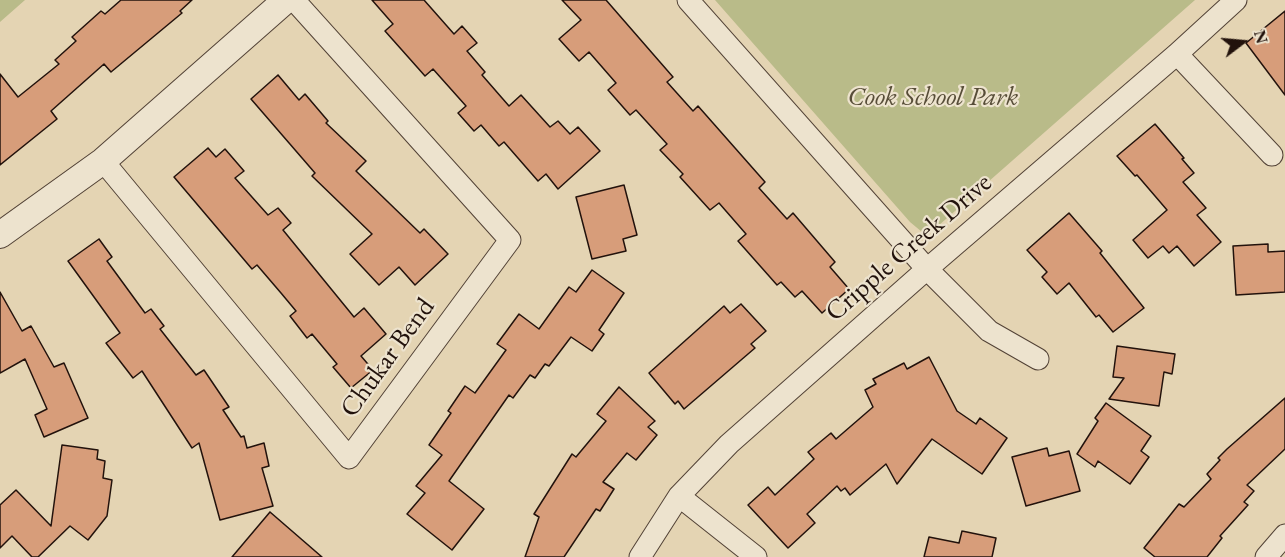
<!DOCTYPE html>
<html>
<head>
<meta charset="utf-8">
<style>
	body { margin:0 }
	#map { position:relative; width:1285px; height:557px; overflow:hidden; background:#e4d4b3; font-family:"EB Garamond",serif }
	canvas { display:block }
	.north { position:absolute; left:1213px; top:12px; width:60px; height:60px; -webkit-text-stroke:4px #ede3ce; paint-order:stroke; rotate:74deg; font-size:16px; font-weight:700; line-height:24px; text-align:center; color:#22120c }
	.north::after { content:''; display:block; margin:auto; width:21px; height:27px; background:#22120c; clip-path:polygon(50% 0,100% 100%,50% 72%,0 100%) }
</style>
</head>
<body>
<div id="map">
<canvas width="1285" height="557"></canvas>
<div class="north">N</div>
</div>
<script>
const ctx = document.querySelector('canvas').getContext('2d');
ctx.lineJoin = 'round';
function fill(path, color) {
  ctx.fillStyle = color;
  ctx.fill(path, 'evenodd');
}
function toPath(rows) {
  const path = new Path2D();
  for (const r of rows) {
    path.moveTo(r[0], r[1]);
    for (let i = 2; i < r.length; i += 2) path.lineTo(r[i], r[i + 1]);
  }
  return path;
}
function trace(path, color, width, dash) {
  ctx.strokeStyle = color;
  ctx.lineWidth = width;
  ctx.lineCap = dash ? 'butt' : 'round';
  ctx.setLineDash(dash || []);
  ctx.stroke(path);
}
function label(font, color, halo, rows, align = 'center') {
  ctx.font = font + ' "EB Garamond",serif';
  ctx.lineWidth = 4.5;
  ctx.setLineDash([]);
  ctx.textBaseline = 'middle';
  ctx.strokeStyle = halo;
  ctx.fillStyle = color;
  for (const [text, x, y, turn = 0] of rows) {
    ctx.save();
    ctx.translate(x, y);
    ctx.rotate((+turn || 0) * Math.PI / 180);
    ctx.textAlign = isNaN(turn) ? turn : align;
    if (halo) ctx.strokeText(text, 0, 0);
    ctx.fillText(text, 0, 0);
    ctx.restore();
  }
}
fill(toPath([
	[0,0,25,0,0,22],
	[715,0,1195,0,938,226,922,232,910,222]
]), '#b9bb89');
const building = toPath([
	[121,0,192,0,180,11,182,13,111,72,104,64,51,111,57,119,0,165,0,74,18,97,59,64,55,60,76,41,72,37,101,11,105,14,121,0],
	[372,0,424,0,454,34,462,26,477,43,467,51,485,72,482,75,509,106,521,95,550,127,558,121,570,134,578,127,600,151,558,189,546,174,538,181,504,142,499,146,481,125,474,131,458,113,466,106,433,69,425,76,385,31,393,24,372,0],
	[562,0,606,0,673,77,667,82,693,111,698,106,765,182,759,188,787,219,793,213,835,262,830,267,849,289,822,313,802,291,795,297,781,282,777,285,738,241,746,234,719,203,710,210,680,177,683,174,660,150,667,144,636,110,630,115,608,90,616,83,589,52,579,61,559,39,581,20,562,0],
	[1285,11,1285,95,1246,43,1285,11],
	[278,75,299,100,305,94,328,121,326,123,366,161,356,171,420,233,424,229,448,254,415,285,399,267,379,285,350,254,372,234,312,176,315,173,251,99,278,75],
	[1155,124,1184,158,1182,159,1194,173,1183,182,1206,208,1197,215,1221,242,1194,266,1177,246,1169,253,1163,246,1148,258,1133,240,1167,210,1137,175,1135,176,1117,156,1155,124],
	[208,148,216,157,225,149,244,171,235,178,268,215,278,208,291,223,283,230,354,317,364,308,386,334,361,356,373,370,351,388,333,367,337,364,312,334,307,338,290,316,296,311,281,293,257,265,252,269,174,177,208,148],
	[624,185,637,235,623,239,626,251,592,259,576,197,624,185],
	[1069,213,1102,251,1100,253,1144,308,1113,332,1099,315,1096,317,1069,283,1057,294,1042,277,1047,272,1027,250,1069,213],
	[99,239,112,257,107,261,145,313,151,309,164,326,160,329,196,375,204,370,229,407,223,410,241,437,244,436,247,448,264,443,269,466,262,468,273,506,220,520,199,443,192,448,142,371,133,378,106,343,120,333,68,261,99,239],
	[1268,244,1268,252,1285,251,1285,292,1236,295,1233,246,1268,244],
	[592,270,624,293,599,330,604,334,592,351,571,337,549,366,545,364,535,378,530,375,513,398,509,395,449,481,484,509,452,550,407,514,425,493,416,486,442,455,429,445,451,413,448,411,465,386,475,393,506,350,497,344,519,314,539,329,569,287,576,292,592,270],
	[0,292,22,331,31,326,54,367,64,363,88,418,44,437,35,415,47,409,25,359,0,373,0,292],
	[741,304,766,331,751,344,755,348,684,409,678,401,675,404,649,373,724,306,730,313,741,304],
	[1117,346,1175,354,1172,374,1164,372,1159,406,1109,399,1124,378,1113,377,1117,346],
	[929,357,957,411,976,424,980,418,1007,438,982,474,932,439,897,484,886,464,850,495,845,488,841,491,837,486,807,514,815,523,788,548,748,505,768,487,775,495,814,459,808,452,831,433,836,439,873,407,865,390,876,384,873,379,904,363,907,369,929,357],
	[619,387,655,421,648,427,657,435,636,460,627,453,603,482,614,489,600,511,596,509,564,557,525,557,539,517,534,514,572,454,576,457,606,421,597,414,619,387],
	[1285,398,1285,449,1247,485,1254,491,1244,502,1248,505,1220,536,1222,538,1207,557,1155,557,1144,548,1179,504,1184,507,1211,479,1207,474,1220,460,1218,458,1227,449,1285,398],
	[1106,403,1151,436,1141,451,1149,457,1130,484,1098,461,1095,467,1077,454,1098,421,1095,418,1106,403],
	[62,445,98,450,97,459,105,461,103,478,112,480,107,516,88,540,70,526,38,557,32,557,12,536,0,548,0,505,16,490,51,526,62,445],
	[1047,448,1049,456,1069,451,1080,491,1026,506,1012,457,1047,448],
	[270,512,322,557,232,557,270,512],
	[962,531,996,538,992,557,924,557,929,537,959,543,962,531]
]);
fill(building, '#d79d7a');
trace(building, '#22120c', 1.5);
const minor = toPath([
	[688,0,927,269,989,331,1038,359],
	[1177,54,1272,155],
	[103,161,349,458,510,240,294,0],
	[679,496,756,557],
	[640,557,679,496,729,444,927,269,1177,54,1236,0],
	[1266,557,1285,535]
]);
const tertiary = toPath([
	[0,235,103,161,286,0]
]);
trace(minor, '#524236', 23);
trace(tertiary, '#524236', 28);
trace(minor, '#ede3ce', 21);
trace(tertiary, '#ede3ce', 26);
label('italic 27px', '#574d38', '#ede3ce', [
	["Cook School Park",933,98]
]);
label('27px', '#22120c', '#ede3ce', [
	["Cripple Creek Drive",909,248,-41],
	["Chukar Bend",388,358,-54]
]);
</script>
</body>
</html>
